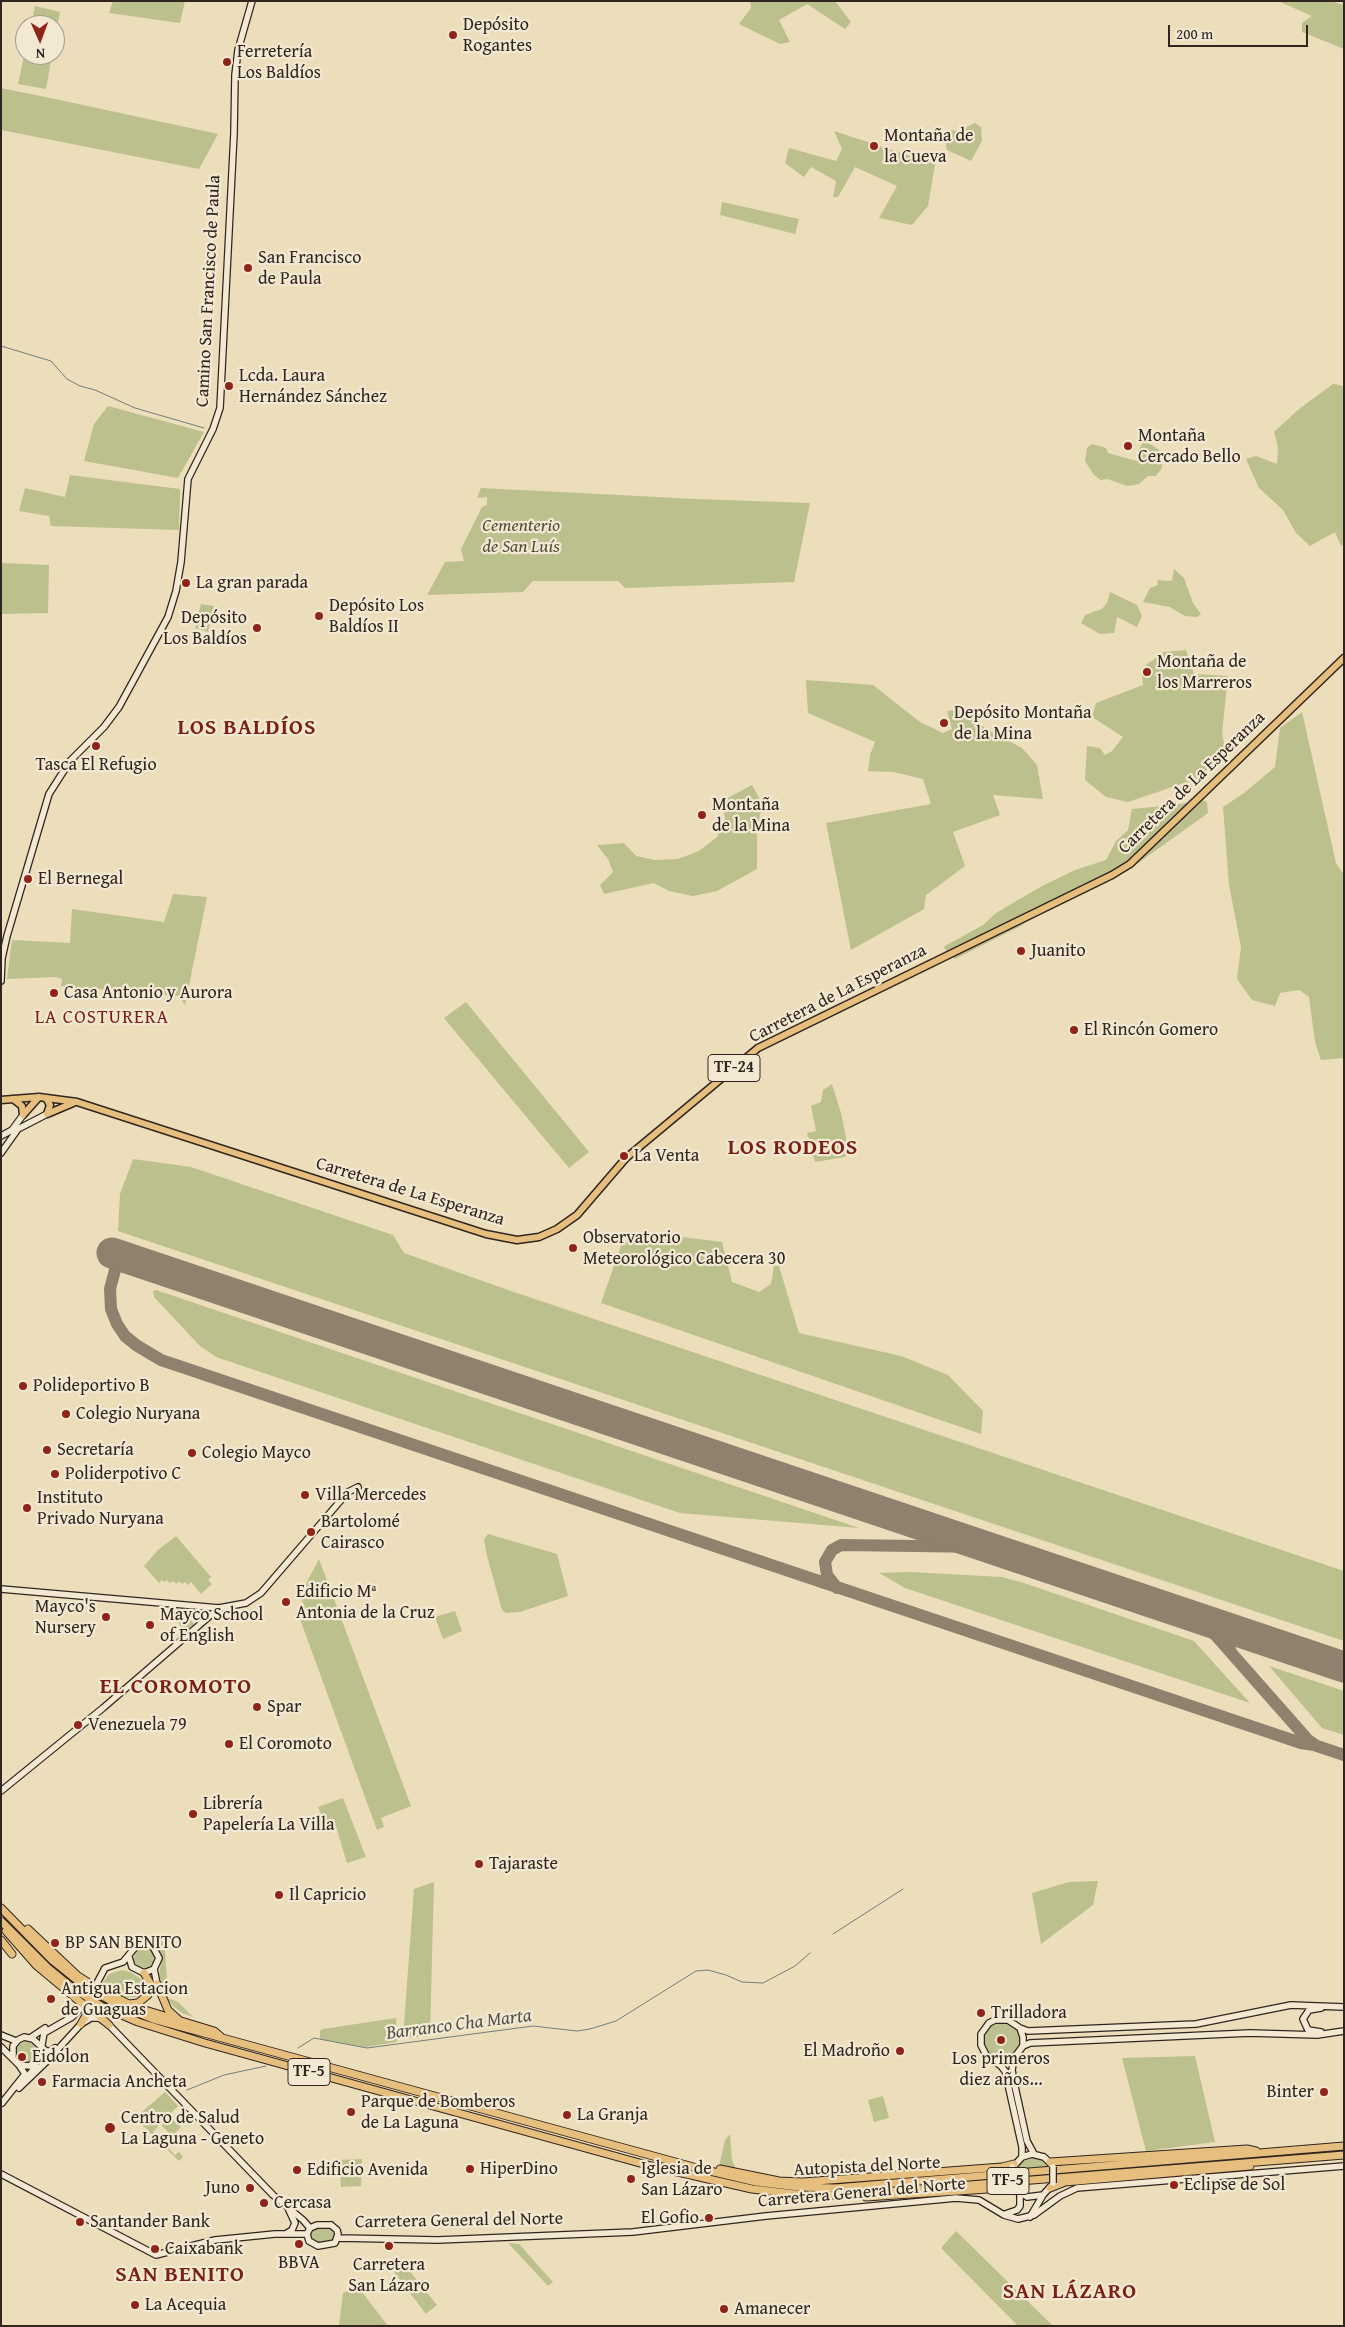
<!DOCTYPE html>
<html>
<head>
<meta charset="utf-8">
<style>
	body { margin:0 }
	#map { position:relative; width:1345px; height:2327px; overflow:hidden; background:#ecddbb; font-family:"Gentium Book Plus",serif }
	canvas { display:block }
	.frame { position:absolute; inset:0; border:2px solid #31251f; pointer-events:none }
	.north { position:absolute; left:15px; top:15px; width:50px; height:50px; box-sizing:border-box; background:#f3e9d3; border:1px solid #a59b8b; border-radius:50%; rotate:178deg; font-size:14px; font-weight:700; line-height:20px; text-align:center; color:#31251f }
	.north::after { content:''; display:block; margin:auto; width:18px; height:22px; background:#8f2418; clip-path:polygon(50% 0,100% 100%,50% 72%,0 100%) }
	.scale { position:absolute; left:1168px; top:25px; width:140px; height:22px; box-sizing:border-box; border:2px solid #31251f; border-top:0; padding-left:6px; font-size:15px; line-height:18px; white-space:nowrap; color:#31251f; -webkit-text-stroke:4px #f3e9d3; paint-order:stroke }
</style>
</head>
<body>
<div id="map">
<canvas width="1345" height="2327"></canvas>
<div class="frame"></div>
<div class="north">N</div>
<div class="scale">200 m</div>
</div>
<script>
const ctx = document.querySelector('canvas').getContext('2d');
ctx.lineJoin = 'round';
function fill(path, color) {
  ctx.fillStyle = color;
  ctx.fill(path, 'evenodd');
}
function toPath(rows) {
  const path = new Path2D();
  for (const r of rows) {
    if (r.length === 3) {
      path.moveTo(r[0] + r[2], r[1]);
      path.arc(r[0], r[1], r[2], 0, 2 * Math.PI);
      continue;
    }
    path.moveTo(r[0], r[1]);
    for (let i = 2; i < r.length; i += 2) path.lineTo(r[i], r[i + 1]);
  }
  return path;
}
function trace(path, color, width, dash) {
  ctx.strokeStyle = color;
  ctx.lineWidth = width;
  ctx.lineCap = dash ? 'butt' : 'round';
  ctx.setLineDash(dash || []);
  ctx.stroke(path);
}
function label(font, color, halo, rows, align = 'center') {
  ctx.font = font + ' "Gentium Book Plus",serif';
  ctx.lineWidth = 4.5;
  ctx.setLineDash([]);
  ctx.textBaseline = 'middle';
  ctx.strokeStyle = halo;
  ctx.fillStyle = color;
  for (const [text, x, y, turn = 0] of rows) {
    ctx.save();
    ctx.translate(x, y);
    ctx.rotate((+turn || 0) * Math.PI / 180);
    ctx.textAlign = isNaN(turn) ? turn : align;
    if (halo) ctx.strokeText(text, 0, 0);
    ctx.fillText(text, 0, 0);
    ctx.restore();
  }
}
fill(toPath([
	[113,1,185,1,180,23,109,13],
	[750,1,835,1,851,22,845,29,807,4,779,20,790,42,780,44,739,24,751,8],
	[1278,1,1330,1,1344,5,1344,49,1302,32,1302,23,1312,16],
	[35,6,60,12,55,40,55,25,31,25],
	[25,52,25,55,52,55,46,89,18,84],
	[1,88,55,99,218,134,199,169,1,130],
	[975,123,981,127,982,141,971,161,947,150,945,139,950,130,959,131],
	[834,131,935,164,928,206,912,225,879,218,897,186,855,167,838,197,833,197,836,181,811,167,804,177,785,163,789,148,836,161,842,149],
	[722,202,799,219,795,234,720,215],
	[1333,384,1340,385,1344,387,1344,544,1341,546,1335,532,1310,546,1296,533,1283,510,1259,488,1246,459,1256,456,1277,464,1278,447,1274,432,1299,409],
	[108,406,204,432,178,478,84,461,94,424],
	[1143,442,1152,445,1162,452,1162,468,1156,476,1148,476,1139,484,1128,486,1107,479,1101,480,1094,475,1085,461,1087,448,1092,444,1106,448,1108,453,1137,461,1138,451],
	[70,475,180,489,179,530,51,526,49,516,19,511,25,488,65,497],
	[481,488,697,499,810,503,794,582,625,588,618,581,533,581,523,592,427,595,445,562,464,561,461,549,482,507,487,505,487,497,477,498],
	[1,563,49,565,48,613,1,614],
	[1174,569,1184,578,1193,603,1201,614,1197,617,1185,616,1170,607,1143,602,1150,588,1158,585,1157,580,1172,581],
	[1110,592,1137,605,1142,616,1137,627,1117,617,1114,633,1100,634,1081,623,1085,615,1102,609,1107,603],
	[201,604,214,606,208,632,195,628],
	[1186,650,1194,674,1228,676,1222,733,1225,748,1213,764,1196,779,1128,802,1106,797,1085,780,1087,746,1100,748,1105,755,1112,751,1123,737,1092,717,1096,703,1143,685,1142,676,1146,665,1164,652],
	[806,680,873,685,920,722,943,733,952,729,947,711,964,709,970,717,988,730,1022,748,1037,765,1043,799,993,795,1000,815,953,832,965,866,926,895,924,909,851,950,826,823,931,804,923,779,893,772,868,771,870,755,875,742,808,713],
	[1302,712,1336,863,1344,875,1344,1058,1321,1060,1315,1042,1309,997,1299,990,1280,993,1275,1006,1252,1000,1237,979,1241,947,1229,885,1223,807,1244,793,1275,767,1280,728],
	[752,785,762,803,757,833,757,869,717,891,693,896,669,891,654,883,604,894,600,885,613,872,608,859,597,845,624,843,636,856,655,860,678,859,699,851,717,837,725,819,722,801],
	[1202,800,1207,802,1208,813,1134,866,1118,867,1017,928,955,959,943,947,983,925,996,913,1042,886,1075,870,1106,860,1116,841,1128,830,1132,809,1175,805],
	[173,894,207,897,185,1005,178,996,61,986,62,979,55,977,7,979,12,940,70,943,72,909,164,922],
	[466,1002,589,1152,569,1168,444,1018],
	[832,1084,841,1113,849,1152,845,1157,815,1162,807,1133,816,1131,811,1106,821,1102,823,1090],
	[133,1159,191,1167,393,1235,404,1253,508,1290,1344,1571,1344,1641,118,1231,120,1194],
	[674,1236,722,1242,732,1282,759,1292,771,1284,774,1266,779,1266,799,1333,901,1356,948,1375,983,1411,981,1434,601,1303,622,1243],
	[156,1290,859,1528,680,1513,216,1357,200,1346,154,1297,153,1291],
	[488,1534,557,1554,568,1596,520,1612,506,1613,502,1610,487,1556,484,1539],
	[176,1536,211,1577,208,1580,212,1584,201,1594,191,1582,188,1585,185,1582,182,1584,179,1581,176,1584,174,1581,170,1583,167,1580,164,1582,162,1580,159,1583,144,1566,158,1550],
	[319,1559,411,1806,381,1818,384,1827,377,1830,300,1619,307,1614,300,1595],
	[910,1572,1002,1577,1024,1583,1194,1641,1250,1703,905,1588,879,1573],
	[172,1609,182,1609,194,1624,185,1632,170,1611],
	[455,1611,462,1631,443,1639,435,1617],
	[1269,1666,1344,1691,1344,1735,1322,1728],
	[343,1798,366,1857,347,1863,337,1830,328,1833,318,1807],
	[1098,1881,1093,1905,1041,1944,1032,1893,1069,1882],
	[434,1882,430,2036,403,2038,414,1889],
	[164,1935,168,1998,178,2002,193,2017,182,2013,173,2006,167,1998,159,1975,162,1955,154,1939],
	[144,1958,10],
	[122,1970,130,1972,144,1981,144,1986,140,1997,123,1998,101,1985,109,1974],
	[396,2018,397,2042,365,2047,320,2039,320,2031,323,2029],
	[1002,2040,18],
	[26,2052,10],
	[1195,2056,1215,2142,1146,2151,1122,2058],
	[165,2092,178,2106,169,2115,181,2127,172,2136,160,2124,153,2132,175,2155,179,2152,183,2157,179,2161,135,2118],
	[883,2096,889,2118,874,2122,868,2100],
	[730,2134,732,2160,737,2171,719,2167,725,2140],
	[1032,2157,1042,2160,1048,2167,1015,2170,1023,2160],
	[362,2159,361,2186,341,2187,339,2160],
	[329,2227,335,2232,332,2241,317,2243,311,2240,310,2235,314,2229],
	[956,2231,1053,2326,1018,2326,941,2248],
	[508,2243,519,2244,553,2282,548,2286],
	[404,2264,437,2305,426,2314,394,2272],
	[352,2290,362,2292,388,2326,339,2326,343,2293]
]), '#bcc08d');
trace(toPath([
	[1,346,51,361,67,379,80,386,95,390,135,408,204,428],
	[833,1934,903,1889],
	[298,2048,314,2038,367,2048,533,2026,577,2031,590,2029,616,2021,696,1971,708,1970,726,1975,742,1982,763,1983,795,1966,810,1953],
	[187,2090,224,2075,266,2066]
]), '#717e7b', 1);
trace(toPath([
	[140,1262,127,1261,121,1263,115,1270,110,1289,111,1309,117,1324,125,1336,136,1345,161,1360,1301,1743,1314,1745,1344,1755],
	[837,1588,827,1575,825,1562,832,1550,841,1545,988,1547],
	[1172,1609,1187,1615,1211,1630,1308,1740,1315,1745],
	[1232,1654,1229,1648,1233,1637,1241,1633,1247,1634]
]), '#8e816d', 12);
trace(toPath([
	[112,1253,1344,1667]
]), '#8e816d', 31);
const secondary = toPath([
	[1,981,2,958,7,936,49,794,70,761,104,727,119,707,168,617,176,591,181,562,188,479,213,429,220,408,234,133,235,75,238,50,252,1],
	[1,1136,12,1130,23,1115],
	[1,1153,18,1129,47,1114],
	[1,1589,219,1608,246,1603,261,1593,348,1492,358,1487],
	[1,1791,103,1708,219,1608],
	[154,1969,157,1984],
	[97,1983,105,1968,123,1962,137,1945,146,1944,153,1947,159,1958,154,1969,144,1973,132,1967,129,1957],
	[1321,2008,1309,2010,1303,2019,1308,2030,1321,2032],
	[1020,2028,1028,2031,1196,2024,1291,2005,1344,2007],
	[1,2035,16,2041],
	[30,2038,45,2028],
	[1023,2046,1030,2043,1250,2033,1317,2035,1344,2031],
	[1,2047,19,2065,25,2074,2,2103],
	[13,2058,13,2046,18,2040,24,2037,33,2039,46,2051,50,2051,55,2048],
	[1014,2058,1012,2070,1014,2082,1027,2141,1034,2154],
	[996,2061,1005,2062,1014,2058,1023,2046,1023,2037,1020,2028,1008,2020,995,2020,989,2023,981,2034,981,2045,986,2055,1001,2066,1005,2071,1022,2147,1022,2157],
	[36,2062,49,2059,81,2024,91,2018,99,2018,109,2025,273,2195,303,2220,310,2228],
	[19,2065,29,2066,36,2062,40,2056,44,2033,72,2017,82,2007],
	[24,2081,36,2066,36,2062],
	[19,2088,46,2062],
	[1013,2167,1022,2157,1032,2154,1044,2157,1052,2165],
	[1,2174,156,2255,215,2240,275,2234,307,2234],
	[1016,2189,1027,2197,1043,2195],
	[1005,2214,1017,2210,1020,2206,1020,2193],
	[1030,2217,1043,2195,1051,2186],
	[331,2225,337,2230,338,2234,335,2243,318,2246,309,2241,307,2234,310,2228,317,2225,331,2225],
	[287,2233,292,2230,295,2223,289,2210],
	[338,2238,438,2240,633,2232,766,2216,956,2198,979,2200,1004,2215,1018,2219,1034,2215,1060,2196,1077,2188,1344,2166]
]);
const primary = toPath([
	[46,1098,50,1105,47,1114],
	[13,1099,22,1106,23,1115],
	[1,1100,39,1097,77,1102,486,1234,517,1240,539,1237,557,1229,577,1215,626,1158,758,1048,1112,875,1130,864,1344,658],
	[47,1114,73,1103],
	[23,1115,39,1097]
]);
const highway = toPath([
	[1,1908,52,1960,83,1985,118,2005,153,2019,697,2168,756,2182,799,2187,835,2188,1344,2146],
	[1,1921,48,1968,70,1986,101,2006,138,2022,205,2043,647,2165,752,2189,804,2195,845,2195,1344,2155],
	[28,1929,78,1976,100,1990,135,2007,214,2031,220,2036],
	[6,1931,36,1965,85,2006,88,2012,81,2024],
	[1,1940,12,1954],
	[157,1984,168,2010,179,2020],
	[86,2004,109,2025],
	[129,2004,138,2003,148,1995,150,1983,144,1973],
	[1050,2162,1247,2149,1256,2151],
	[720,2169,779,2181,803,2182,1002,2167,1014,2164],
	[1050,2188,1065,2182,1250,2166],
	[866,2197,1003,2188,1018,2191]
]);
trace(secondary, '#31251f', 8);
trace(primary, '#31251f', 9);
trace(highway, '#31251f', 9);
trace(secondary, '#f3e9d3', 5.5);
trace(primary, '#e6be7e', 6);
trace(highway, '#e6be7e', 7);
const secondaryBridge = toPath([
	[1012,2167,1011,2179,1014,2187],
	[1053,2167,1053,2183]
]);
trace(secondaryBridge, '#31251f', 8, []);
trace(secondaryBridge, '#f3e9d3', 5.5);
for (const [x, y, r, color] of [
	[453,35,5,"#8f2418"],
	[227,62,5,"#8f2418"],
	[874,146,5,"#8f2418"],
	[248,268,5,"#8f2418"],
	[229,386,5,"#8f2418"],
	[1128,446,5,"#8f2418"],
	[186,583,5,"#8f2418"],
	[319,616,5,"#8f2418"],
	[257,628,5,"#8f2418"],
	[1147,672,5,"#8f2418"],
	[944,723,5,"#8f2418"],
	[96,746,5,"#8f2418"],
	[702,815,5,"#8f2418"],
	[28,879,5,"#8f2418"],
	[1021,951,5,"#8f2418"],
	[54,993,5,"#8f2418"],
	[1074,1030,5,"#8f2418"],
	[624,1156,5,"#8f2418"],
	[573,1248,5,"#8f2418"],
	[23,1386,5,"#8f2418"],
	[66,1414,5,"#8f2418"],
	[47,1450,5,"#8f2418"],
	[192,1453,5,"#8f2418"],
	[55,1474,5,"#8f2418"],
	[305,1495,5,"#8f2418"],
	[27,1508,5,"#8f2418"],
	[311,1532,5,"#8f2418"],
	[286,1602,5,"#8f2418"],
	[106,1617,5,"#8f2418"],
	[150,1625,5,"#8f2418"],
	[257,1707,5,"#8f2418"],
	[78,1725,5,"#8f2418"],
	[229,1744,5,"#8f2418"],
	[193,1814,5,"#8f2418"],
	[479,1864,5,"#8f2418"],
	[279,1895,5,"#8f2418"],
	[55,1943,5,"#8f2418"],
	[51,1999,5,"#8f2418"],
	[981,2013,5,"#8f2418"],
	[1001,2040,5,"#8f2418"],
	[900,2051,5,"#8f2418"],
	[22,2057,5,"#8f2418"],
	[42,2082,5,"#8f2418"],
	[1324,2092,5,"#8f2418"],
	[351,2112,5,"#8f2418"],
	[567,2115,5,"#8f2418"],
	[110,2128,6,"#8f2418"],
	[470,2169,5,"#8f2418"],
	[297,2170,5,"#8f2418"],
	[631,2179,5,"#8f2418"],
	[1174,2185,5,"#8f2418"],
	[250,2188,5,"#8f2418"],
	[264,2203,5,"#8f2418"],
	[709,2218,5,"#8f2418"],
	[80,2222,5,"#8f2418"],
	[299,2244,5,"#8f2418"],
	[389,2246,5,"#8f2418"],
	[155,2249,5,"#8f2418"],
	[135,2305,5,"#8f2418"],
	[724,2309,5,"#8f2418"]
]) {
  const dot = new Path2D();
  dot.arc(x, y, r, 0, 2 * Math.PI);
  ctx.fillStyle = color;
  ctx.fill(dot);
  trace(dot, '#f3e9d3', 2);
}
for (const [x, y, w] of [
	[734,1068,52],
	[309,2072,42],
	[1008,2181,42]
]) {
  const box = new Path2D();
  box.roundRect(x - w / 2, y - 13.5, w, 27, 4);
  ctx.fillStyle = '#f3e9d3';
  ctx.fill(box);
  trace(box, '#31251f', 1);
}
label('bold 16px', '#31251f', null, [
	["TF-24",734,1068],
	["TF-5",309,2072],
	["TF-5",1008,2181]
]);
label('18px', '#31251f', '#f3e9d3', [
	["Depósito",463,25],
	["Rogantes",463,46],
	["Ferretería",237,52],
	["Los Baldíos",237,73],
	["Montaña de",884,136],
	["la Cueva",884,157],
	["San Francisco",258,258],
	["de Paula",258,279],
	["Lcda. Laura",239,376],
	["Hernández Sánchez",239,397],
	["Montaña",1138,436],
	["Cercado Bello",1138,457],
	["La gran parada",196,583],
	["Depósito Los",329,606],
	["Baldíos II",329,627],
	["Depósito",247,618,"right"],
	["Los Baldíos",247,639,"right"],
	["Montaña de",1157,662],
	["los Marreros",1157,683],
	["Depósito Montaña",954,713],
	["de la Mina",954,734],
	["Tasca El Refugio",96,765,"center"],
	["Montaña",712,805],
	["de la Mina",712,826],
	["El Bernegal",38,879],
	["Juanito",1031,951],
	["Casa Antonio y Aurora",64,993],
	["El Rincón Gomero",1084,1030],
	["La Venta",634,1156],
	["Observatorio",583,1238],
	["Meteorológico Cabecera 30",583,1259],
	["Polideportivo B",33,1386],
	["Colegio Nuryana",76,1414],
	["Secretaría",57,1450],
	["Colegio Mayco",202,1453],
	["Poliderpotivo C",65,1474],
	["Villa Mercedes",315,1495],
	["Instituto",37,1498],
	["Privado Nuryana",37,1519],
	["Bartolomé",321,1522],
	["Cairasco",321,1543],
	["Edificio Mª",296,1592],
	["Antonia de la Cruz",296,1613],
	["Mayco's",96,1607,"right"],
	["Nursery",96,1628,"right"],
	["Mayco School",160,1615],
	["of English",160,1636],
	["Spar",267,1707],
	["Venezuela 79",88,1725],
	["El Coromoto",239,1744],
	["Librería",203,1804],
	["Papelería La Villa",203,1825],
	["Tajaraste",489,1864],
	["Il Capricio",289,1895],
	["BP SAN BENITO",65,1943],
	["Antigua Estacion",61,1989],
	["de Guaguas",61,2010],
	["Trilladora",991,2013],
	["El Madroño",890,2051,"right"],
	["Eidolon",32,2057],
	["Los primeros",1001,2059,"center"],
	["diez años...",1001,2080,"center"],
	["Farmacia Ancheta",52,2082],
	["Binter",1314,2092,"right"],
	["Parque de Bomberos",361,2102],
	["de La Laguna",361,2123],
	["La Granja",577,2115],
	["Centro de Salud",121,2118],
	["La Laguna - Geneto",121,2139],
	["HiperDino",480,2169],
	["Iglesia de",641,2169],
	["San Lázaro",641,2190],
	["Edificio Avenida",307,2170],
	["Eclipse de Sol",1184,2185],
	["Juno",240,2188,"right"],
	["Cercasa",274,2203],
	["El Gofio",699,2218,"right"],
	["Santander Bank",90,2222],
	["Caixabank",165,2249],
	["BBVA",299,2263,"center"],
	["Carretera",389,2265,"center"],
	["San Lázaro",389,2286,"center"],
	["La Acequia",145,2305],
	["Amanecer",734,2309]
], 'left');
label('18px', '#31251f', '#f3e9d3', [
	["Camino San Francisco de Paula",209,291,-87],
	["Carretera de La Esperanza",1192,783,-44],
	["Carretera de La Esperanza",838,994,-27],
	["Carretera de La Esperanza",410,1192,17],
	["Autopista del Norte",867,2167,-3],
	["Carretera General del Norte",862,2193,-5],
	["Carretera General del Norte",459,2221,-1]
]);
label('italic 18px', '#544c3a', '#f3e9d3', [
	["Cementerio",521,526],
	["de San Luís",521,547]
]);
ctx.letterSpacing = '1px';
label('19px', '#7a1f14', '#f3e9d3', [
	["LA COSTURERA",102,1018]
]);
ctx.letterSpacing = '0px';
label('italic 19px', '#51524d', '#f3e9d3', [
	["Barranco Cha Marta",459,2025,-7]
]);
ctx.letterSpacing = '1px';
label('bold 22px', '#7a1f14', '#f3e9d3', [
	["LOS BALDÍOS",247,728],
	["LOS RODEOS",793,1148],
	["EL COROMOTO",176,1687],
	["SAN BENITO",180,2275],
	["SAN LÁZARO",1070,2292]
]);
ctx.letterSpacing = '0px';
</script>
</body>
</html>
